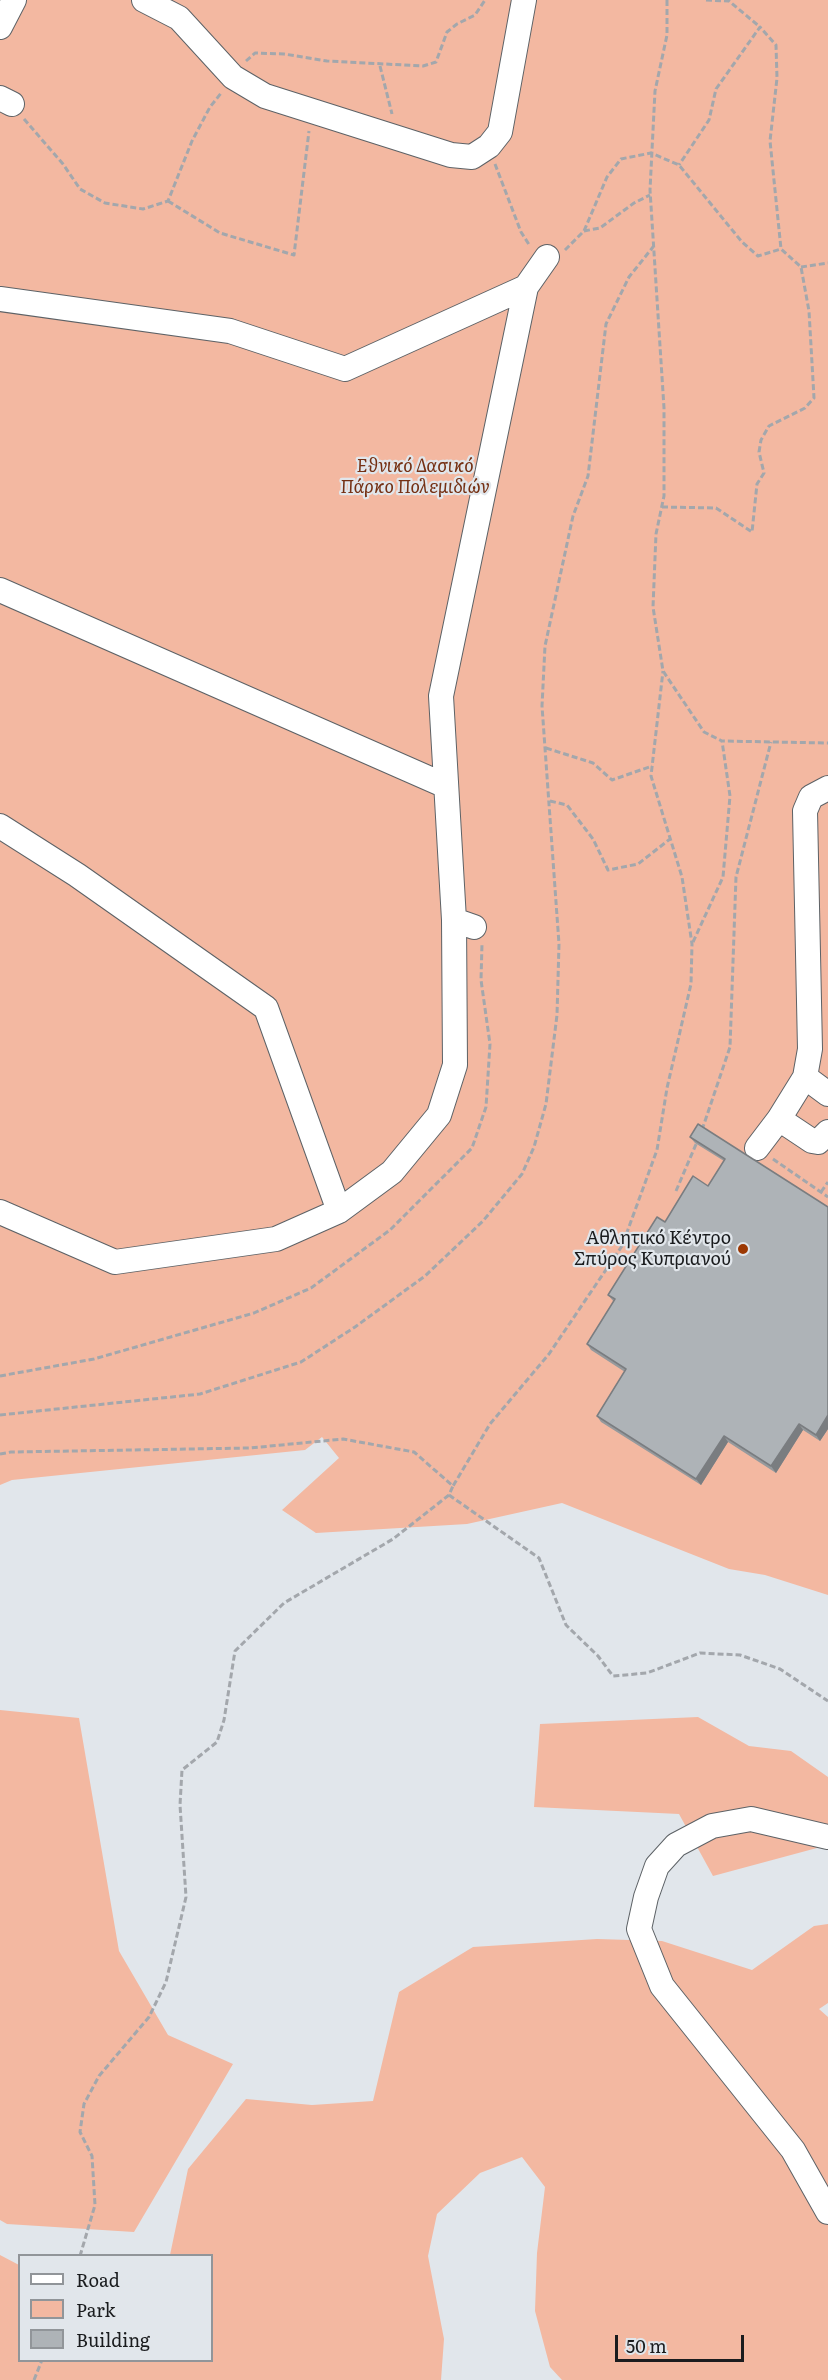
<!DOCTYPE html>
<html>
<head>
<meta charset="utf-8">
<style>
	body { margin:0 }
	#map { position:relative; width:828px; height:2380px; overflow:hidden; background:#e1e6eb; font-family:Literata,serif }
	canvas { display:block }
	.legend { position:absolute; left:18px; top:2254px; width:195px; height:108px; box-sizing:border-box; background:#e1e6eb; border:2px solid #919599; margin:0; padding:8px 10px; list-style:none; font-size:18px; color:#1a1c1e }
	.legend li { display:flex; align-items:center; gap:12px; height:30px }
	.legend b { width:30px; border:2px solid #919599 }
	.scale { position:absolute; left:615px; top:2335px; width:129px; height:27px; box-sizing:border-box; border:3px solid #1a1c1e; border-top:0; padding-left:8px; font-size:18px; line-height:21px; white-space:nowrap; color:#1a1c1e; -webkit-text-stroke:4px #e1e6eb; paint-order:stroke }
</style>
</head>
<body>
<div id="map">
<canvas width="828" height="2380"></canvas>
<ul class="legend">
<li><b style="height:8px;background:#fff"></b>Road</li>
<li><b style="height:16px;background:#f3b8a1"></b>Park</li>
<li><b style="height:16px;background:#aeb3b7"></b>Building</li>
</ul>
<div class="scale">50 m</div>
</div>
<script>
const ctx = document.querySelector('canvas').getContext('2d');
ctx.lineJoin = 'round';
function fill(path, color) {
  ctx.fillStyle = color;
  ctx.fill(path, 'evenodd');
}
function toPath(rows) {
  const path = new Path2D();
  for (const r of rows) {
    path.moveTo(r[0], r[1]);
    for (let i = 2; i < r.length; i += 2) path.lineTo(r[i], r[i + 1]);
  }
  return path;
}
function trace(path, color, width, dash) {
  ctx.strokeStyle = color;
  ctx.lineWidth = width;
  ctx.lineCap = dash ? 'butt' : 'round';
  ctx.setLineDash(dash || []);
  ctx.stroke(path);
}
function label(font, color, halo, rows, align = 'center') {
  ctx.font = font + ' Literata,serif';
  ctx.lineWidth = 4.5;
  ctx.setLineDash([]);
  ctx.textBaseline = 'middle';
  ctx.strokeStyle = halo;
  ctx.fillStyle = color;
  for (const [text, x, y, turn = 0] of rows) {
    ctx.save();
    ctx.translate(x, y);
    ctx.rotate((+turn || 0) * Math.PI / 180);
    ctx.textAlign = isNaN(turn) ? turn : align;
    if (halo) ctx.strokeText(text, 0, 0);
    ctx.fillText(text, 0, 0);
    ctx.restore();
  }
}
fill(toPath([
	[0,0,828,0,828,1595,765,1575,729,1569,562,1503,467,1524,316,1533,282,1510,339,1458,322,1437,305,1450,12,1480,0,1485],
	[0,1710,79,1718,119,1951,168,2035,233,2064,134,2232,7,2224,0,2220],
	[698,1717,749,1746,791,1751,828,1777,828,1845,713,1876,679,1814,534,1807,540,1724],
	[828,1924,828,2003,819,2009,828,2017,828,2380,562,2380,550,2367,535,2311,537,2253,545,2187,522,2157,480,2173,437,2214,428,2256,444,2339,441,2380,0,2380,0,2255,19,2265,20,2360,212,2360,212,2256,170,2255,188,2169,246,2099,312,2105,373,2101,399,1992,473,1947,597,1939,662,1941,752,1970,814,1926]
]), '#f3b8a1');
const minor = toPath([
	[144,0,179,18,233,77,265,96,451,155,472,157,489,146,500,132,524,0],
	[0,27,14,0],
	[0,98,12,104],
	[0,299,230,331,345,369,526,287],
	[0,590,446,786],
	[0,826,77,875,266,1008,339,1211,392,1172,439,1115,455,1065,454,920],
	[474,927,454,920,441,696,526,287,547,257],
	[805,1077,828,1094],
	[779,1119,812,1141,818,1142,828,1132],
	[757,1148,779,1119,805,1077,810,1049,805,811,811,797,828,788],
	[0,1212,115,1262,276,1239,339,1211],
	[828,1837,751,1819,712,1826,676,1845,657,1866,646,1897,639,1929,662,1986,793,2150,828,2212]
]);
trace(minor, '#5d6266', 26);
trace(toPath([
	[667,0,667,35,655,91,650,190,664,408,664,496,656,534,653,607,663,671,704,732,722,741,828,743],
	[706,0,729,1,760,27],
	[246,61,255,53,284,54,327,61,423,66,436,62,447,32,457,24,475,15,485,0],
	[380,66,392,114],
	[24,119,63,164,80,189,105,203,143,209,168,201,192,141,210,107,222,92],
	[495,164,521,232,530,246],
	[168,201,220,233,294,255,309,131],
	[584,231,600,228,634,203,650,195],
	[565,250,584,231,607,177,621,159,651,153,679,165,742,242,758,256,781,249],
	[801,267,828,263],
	[662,507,716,508,752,532,757,484,764,473,759,452,761,440,769,426,805,408,814,398,809,311,801,267,781,249,770,141,777,78,776,45,760,27,716,89,709,120,679,165],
	[546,748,593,763,612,780,652,766],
	[550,801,567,805,593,839,608,870,638,864,670,839],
	[693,942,723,877,730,796,722,741],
	[702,1130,730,1047,736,877,771,742],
	[773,1159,828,1197],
	[676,1191,697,1142],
	[821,1192,828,1182],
	[0,1376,94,1359,254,1313,311,1288,390,1230,472,1148,486,1107,490,1044,481,980,482,944],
	[0,1415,200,1394,301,1362,355,1327,425,1276,483,1221,522,1174,534,1147,546,1104,557,1015,559,944,542,706,545,646,573,516,588,476,606,324,629,277,653,247],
	[0,1454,11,1452,250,1448,343,1439,414,1452,453,1486,490,1424,549,1354,622,1246,657,1150,667,1088,691,984,692,944,682,877,651,776,663,671],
	[449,1495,539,1558,566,1625,598,1656,613,1676,647,1673,700,1653,740,1655,780,1669,828,1701],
	[80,2256,95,2205,92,2156,80,2132,84,2104,99,2076,149,2017,166,1982,186,1897,180,1805,182,1770,217,1742,224,1720,235,1651,284,1603,393,1539,449,1495,453,1486],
	[34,2380,42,2360]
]), '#a3a7ac', 3, [6, 3]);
trace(minor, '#fff', 24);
fill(toPath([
	[690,1137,828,1207,828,1429,820,1441,803,1430,776,1473,728,1442,701,1485,601,1422,597,1416,625,1372,591,1350,587,1344,614,1302,608,1295,665,1222,708,1186,724,1161,695,1143]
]), '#969a9d');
fill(toPath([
	[828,1415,828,1429,820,1441,816,1435],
	[799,1424,803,1430,776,1473,771,1466],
	[724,1436,728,1442,701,1485,696,1479]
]), '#7a7d80');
const building = toPath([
	[698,1124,828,1207,828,1415,816,1435,799,1424,771,1466,724,1436,696,1479,597,1416,626,1369,587,1344,615,1299,608,1295,657,1217,665,1222,693,1176,708,1186,725,1159,690,1137,698,1124]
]);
fill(building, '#aeb3b7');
trace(building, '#7a7d80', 1.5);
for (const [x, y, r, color] of [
	[743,1249,6,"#9c3802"]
]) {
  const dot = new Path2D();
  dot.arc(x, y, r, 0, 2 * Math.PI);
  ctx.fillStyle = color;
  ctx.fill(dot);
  trace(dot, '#e1e6eb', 2);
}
label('italic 18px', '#753013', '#e1e6eb', [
	["Εθνικό Δασικό",415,467],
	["Πάρκο Πολεμιδιών",415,488]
]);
label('18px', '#1a1c1e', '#e1e6eb', [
	["Αθλητικό Κέντρο",731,1239],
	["Σπύρος Κυπριανού",731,1260]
], 'right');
</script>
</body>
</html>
